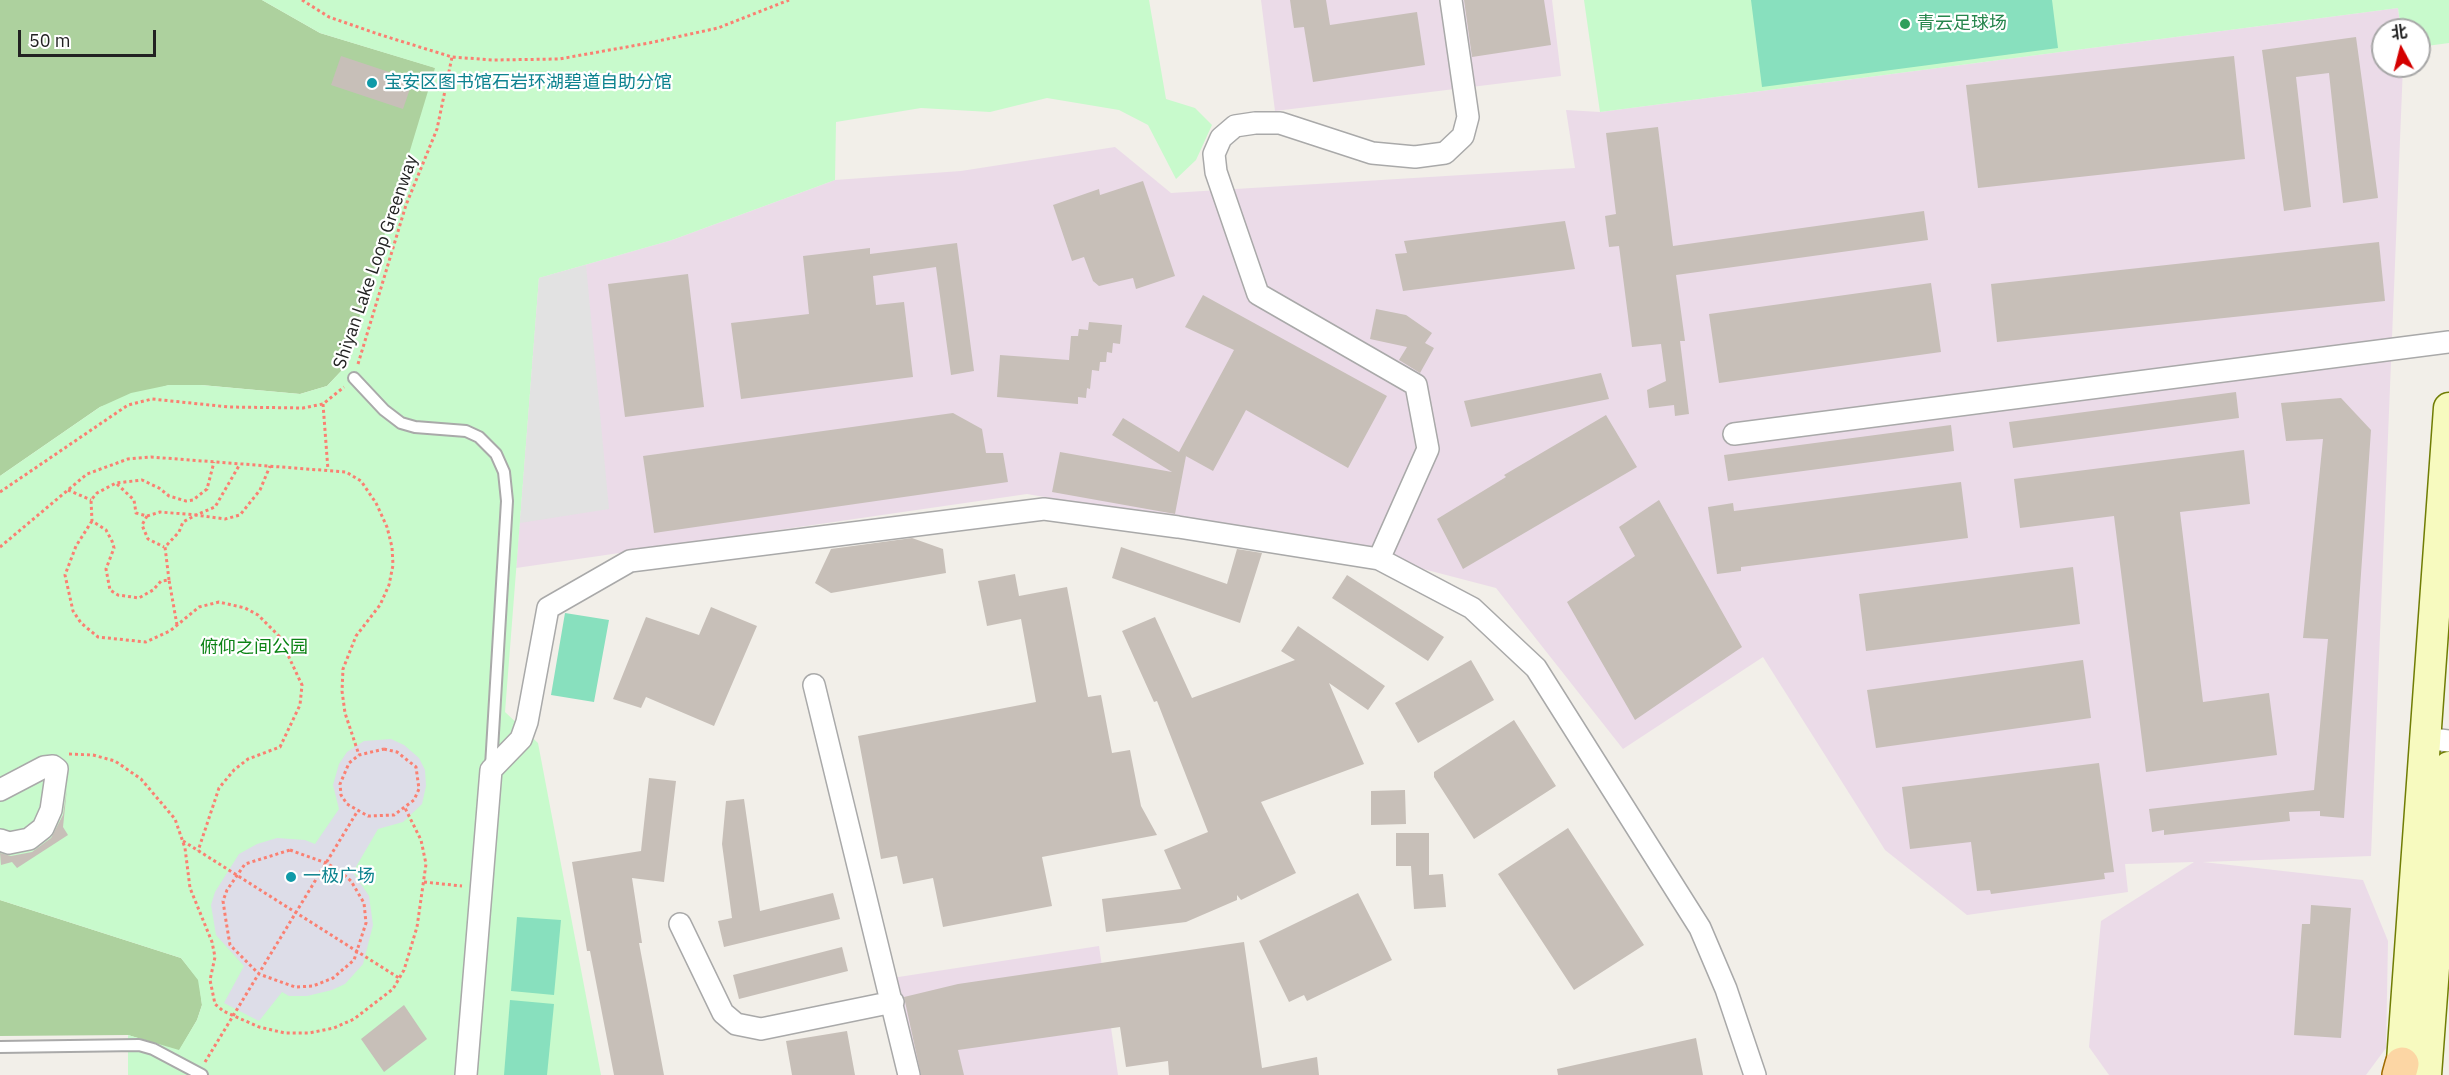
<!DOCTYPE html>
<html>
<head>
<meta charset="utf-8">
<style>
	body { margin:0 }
	#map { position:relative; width:2449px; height:1075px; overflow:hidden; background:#f2efe9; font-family:"IBM Plex Sans","Noto Sans SC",sans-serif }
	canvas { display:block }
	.north { position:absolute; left:2371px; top:18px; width:60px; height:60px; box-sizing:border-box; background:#fff; border:2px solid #a7a7a7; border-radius:50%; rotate:353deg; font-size:16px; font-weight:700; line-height:24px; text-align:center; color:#222 }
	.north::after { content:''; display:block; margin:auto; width:21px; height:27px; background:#d40000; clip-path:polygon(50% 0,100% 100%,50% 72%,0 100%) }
	.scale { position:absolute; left:18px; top:30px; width:138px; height:27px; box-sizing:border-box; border:3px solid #222; border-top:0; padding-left:8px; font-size:18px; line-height:21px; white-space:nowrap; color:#222; -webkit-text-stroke:4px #fff; paint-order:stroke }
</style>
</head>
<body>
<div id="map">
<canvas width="2449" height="1075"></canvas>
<div class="north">北</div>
<div class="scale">50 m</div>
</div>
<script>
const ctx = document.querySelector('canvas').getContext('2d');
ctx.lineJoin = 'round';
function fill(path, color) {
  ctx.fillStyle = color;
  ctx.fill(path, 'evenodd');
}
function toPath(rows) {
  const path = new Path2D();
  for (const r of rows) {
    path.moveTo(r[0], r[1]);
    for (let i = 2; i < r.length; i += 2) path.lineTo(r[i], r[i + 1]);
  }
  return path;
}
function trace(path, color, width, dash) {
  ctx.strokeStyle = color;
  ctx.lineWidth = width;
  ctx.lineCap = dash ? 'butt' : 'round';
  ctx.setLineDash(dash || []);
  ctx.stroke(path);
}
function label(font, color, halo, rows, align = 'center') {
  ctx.font = font + ' "IBM Plex Sans","Noto Sans SC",sans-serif';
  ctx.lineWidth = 4.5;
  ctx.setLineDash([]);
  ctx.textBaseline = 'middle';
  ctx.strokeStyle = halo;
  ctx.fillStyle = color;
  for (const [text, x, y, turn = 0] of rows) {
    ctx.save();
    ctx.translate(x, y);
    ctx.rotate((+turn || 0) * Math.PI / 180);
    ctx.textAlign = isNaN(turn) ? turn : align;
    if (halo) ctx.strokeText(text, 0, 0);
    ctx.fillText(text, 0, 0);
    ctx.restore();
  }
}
fill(toPath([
	[1261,0,1552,0,1561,76,1275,111],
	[2398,8,2401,30,2383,30,2383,66,2403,66,2371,856,2203,862,2363,880,2388,941,2386,1048,2366,1075,2109,1075,2089,1047,2101,921,2194,862,2125,864,2128,892,1967,915,1885,850,1763,657,1623,749,1496,588,1339,547,1027,494,516,568,539,278,672,240,835,180,961,171,1115,147,1171,193,1575,168,1566,110,1600,112],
	[1099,946,1118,1075,914,1075,892,978]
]), '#ebdbe8');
fill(toPath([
	[0,0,262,0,320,33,436,68,344,368,327,386,300,394,201,385,169,385,100,407,0,476],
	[0,900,181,958,199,980,202,1005,197,1020,179,1051,128,1035,0,1036]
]), '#add19e');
fill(toPath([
	[262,0,1149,0,1166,99,1195,108,1212,125,1196,160,1176,179,1148,125,1119,110,1047,98,990,112,921,108,836,122,835,180,672,240,539,278,505,712,538,743,601,1075,128,1075,128,1035,179,1050,197,1020,202,1005,198,980,181,958,0,900,0,476,100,407,131,393,169,385,201,385,300,394,327,386,344,368,435,68,320,33],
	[1584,0,2449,0,2449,43,2419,47,2419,30,2401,30,2398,8,1600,112]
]), '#c8facc');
fill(toPath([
	[1751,0,2052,0,2058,48,1762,87],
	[565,613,609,620,594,702,551,695],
	[517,917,561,920,554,995,511,991],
	[510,1000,554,1004,547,1075,504,1075]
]), '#88e0be');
fill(toPath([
	[586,265,609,509,520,523,539,278]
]), '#e2e2e2');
fill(toPath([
	[391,739,404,745,419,758,425,770,426,786,422,804,403,822,378,829,353,872,369,896,373,925,363,964,345,984,332,990,307,996,289,996,282,992,259,1021,224,1003,244,966,216,935,211,905,215,892,239,854,257,844,277,838,305,840,315,844,339,809,333,785,339,764,347,752,364,741]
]), '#dddde8');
fill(toPath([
	[1290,0,1326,0,1330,25,1417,12,1425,65,1313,82,1304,27,1294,28],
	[1464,0,1544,0,1551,45,1472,57],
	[2356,37,2378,198,2343,203,2329,73,2296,77,2311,207,2284,211,2262,50],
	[341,56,413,80,403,109,331,85],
	[2234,56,2245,159,1978,188,1966,85],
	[1658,127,1673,246,1924,211,1928,240,1676,275,1685,341,1680,341,1689,414,1675,416,1674,405,1649,408,1647,390,1666,381,1661,344,1632,347,1619,246,1609,247,1605,216,1616,214,1606,133],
	[1143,181,1175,276,1136,289,1133,278,1099,286,1093,281,1084,257,1072,261,1053,205,1099,189,1100,195],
	[1565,221,1575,269,1403,291,1395,254,1407,253,1404,241],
	[2379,242,2385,301,1997,342,1991,284],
	[957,243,974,371,951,375,936,267,873,276,876,305,904,302,913,377,741,399,731,323,809,314,803,256,870,248,870,254],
	[688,274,704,407,625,417,608,284],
	[1931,283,1941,352,1719,383,1709,314],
	[1203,295,1387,396,1348,468,1246,410,1213,471,1184,455,1186,456,1175,514,1052,492,1060,452,1172,472,1112,435,1123,418,1179,452,1234,350,1185,327],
	[1376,309,1406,315,1432,333,1425,343,1434,348,1420,373,1399,360,1407,347,1370,339],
	[1089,322,1122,325,1120,344,1113,343,1112,353,1107,352,1106,362,1100,362,1099,371,1092,370,1090,389,1087,388,1086,398,1078,397,1078,404,997,397,1000,355,1069,360,1071,336,1078,336,1079,329,1088,330],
	[1601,373,1609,399,1471,427,1464,401],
	[2236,392,2239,418,2013,448,2009,422],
	[2341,398,2371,430,2344,818,2320,816,2320,811,2289,812,2290,821,2164,835,2164,830,2152,832,2149,809,2314,790,2328,639,2303,638,2323,439,2286,441,2281,403],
	[953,413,982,429,986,453,1003,453,1008,482,654,533,643,456],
	[1606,415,1637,467,1463,569,1437,519,1506,477,1504,475],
	[1951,425,1954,451,1728,481,1724,455],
	[2244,450,2250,504,2180,512,2203,702,2269,693,2277,755,2146,772,2114,516,2020,528,2014,479],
	[1961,482,1968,538,1741,567,1741,571,1717,574,1708,507,1733,503,1734,511],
	[1659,500,1742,647,1635,720,1567,602,1635,556,1619,527],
	[912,538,943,549,946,573,831,593,815,583,831,549],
	[1121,547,1227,584,1237,549,1262,553,1240,623,1112,578],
	[2073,567,2080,624,1866,651,1859,594],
	[1015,574,1019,596,1067,587,1088,697,1101,695,1112,753,1130,750,1141,806,1157,835,1042,857,1052,906,943,927,933,878,903,884,897,856,881,859,858,736,1036,702,1021,619,987,626,978,581],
	[1347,575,1444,637,1428,661,1332,598],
	[711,607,757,626,714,726,646,697,641,708,613,699,646,617,699,635],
	[1155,617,1192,698,1295,660,1281,651,1298,626,1385,686,1368,710,1329,683,1364,764,1261,802,1296,873,1241,900,1237,895,1237,900,1186,922,1106,932,1102,899,1181,889,1164,850,1208,832,1157,701,1154,702,1122,631],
	[1471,660,1494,700,1418,743,1395,703],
	[2083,660,2091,718,1876,748,1867,690],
	[1514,720,1556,786,1474,839,1434,777,1434,772],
	[2099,763,2114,872,2104,873,2105,879,1991,894,1990,890,1977,891,1971,842,1910,849,1902,787],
	[649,778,676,781,664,882,632,878,642,943,639,943,664,1075,614,1075,590,951,587,951,572,862,641,851],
	[67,788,63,827,68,835,17,868,12,862,1,865,0,853,11,856,32,852,51,838,63,815],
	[1405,790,1406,824,1371,825,1371,791],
	[744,799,760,911,833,893,840,919,724,947,718,921,732,918,722,844,726,801],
	[1568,828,1644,945,1574,990,1498,874],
	[1396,833,1429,833,1429,875,1443,874,1446,907,1414,909,1411,866,1396,866],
	[1358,893,1392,960,1307,1001,1304,995,1289,1002,1259,941],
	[2311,905,2351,908,2341,1038,2294,1035,2302,924,2310,924],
	[1244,942,1262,1068,1317,1057,1319,1075,1169,1075,1168,1061,1126,1067,1120,1027,958,1050,964,1075,921,1075,904,997,958,984],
	[842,947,848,971,739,999,733,975],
	[404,1005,427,1039,384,1072,361,1039],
	[847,1031,855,1075,792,1075,786,1041],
	[1696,1038,1703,1075,1558,1075,1557,1069]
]), '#c7bfb8');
const lane = toPath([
	[354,378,384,410,401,423,415,427,466,431,479,437,496,454,504,472,507,501,491,766],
	[0,1047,139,1045,153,1049,202,1075]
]);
const street = toPath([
	[1734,434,2449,342],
	[1379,559,1428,449,1416,385,1258,294,1216,172,1214,154,1221,138,1235,126,1255,123,1280,123,1372,153,1415,157,1445,153,1463,136,1468,117,1451,0],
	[814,685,909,1075],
	[2425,738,2449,741],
	[0,790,44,767,53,766,57,769,51,810,43,828,29,839,9,843,0,840],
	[680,924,723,1013,736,1024,761,1029,893,1002],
	[466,1075,491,770,521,739,527,722,548,608,630,561,1044,509,1178,527,1379,559,1472,608,1536,668,1700,928,1726,989,1755,1075]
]);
const secondary = toPath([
	[2401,1075,2449,408],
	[2426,1075,2449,767]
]);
const primary = toPath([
	[2399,1075,2402,1064]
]);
trace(lane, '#a9a9a9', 14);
trace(street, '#a9a9a9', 24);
trace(secondary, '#707d05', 33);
trace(primary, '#a06b00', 36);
trace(toPath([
	[302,0,329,17,381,35,452,57,493,60,559,59,649,43,718,28,789,0],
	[358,364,406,205,437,129,452,57],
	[323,404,328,470],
	[117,484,134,500,136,513,147,516,160,512,196,515,215,507,240,464],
	[68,490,91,500],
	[0,492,128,405,152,399,229,407,303,408,323,404,344,387],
	[147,516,142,525,148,539,164,547],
	[92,521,76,546,65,575,73,611,81,623,98,637,146,642,170,631,199,607,219,602,245,608,258,615,279,636,302,685,300,705,280,747,248,759,234,770,219,788,198,851],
	[0,547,87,474,128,459,151,457,346,472,361,481,376,503,387,527,392,547,393,565,389,585,380,605,356,636,343,669,342,691,345,713,359,755],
	[169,580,165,547,179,532,183,522,196,515,225,519,240,515,260,490,270,466],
	[177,625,169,580,161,581,153,590,139,598,118,595,110,590,106,569,114,548,112,541,106,530,92,521,91,500,97,493,116,483,142,480,159,488,169,496,186,501,193,500,207,489,214,462],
	[384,749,397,752,416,767,419,789,414,800,394,815,368,816,347,804,341,795,340,784,349,763,359,755,384,749],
	[69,754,93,755,115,761,141,779,175,819,185,848,190,888,212,942,215,957,210,980,215,1004,223,1011,259,1027,285,1033,309,1033,334,1028,354,1019,393,989,404,970,417,927,426,864,421,840,405,808],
	[183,841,399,978],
	[290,850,326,863,340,871,351,881,364,903,366,923,354,960,333,978,313,986,295,987,259,974,230,945,226,921,223,901,227,890,245,864,290,850],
	[424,882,462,886],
	[205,1062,357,812]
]), '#fa8072', 3, [3, 3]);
trace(lane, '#fff', 10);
trace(street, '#fff', 21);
trace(secondary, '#f7fabf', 30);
trace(primary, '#fcd6a4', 33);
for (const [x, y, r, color] of [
	[1905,24,6,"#2e9e5b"],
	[372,83,6,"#0f9aa8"],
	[291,877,6,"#0f9aa8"]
]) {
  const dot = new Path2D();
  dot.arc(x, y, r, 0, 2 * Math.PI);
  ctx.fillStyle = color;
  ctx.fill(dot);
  trace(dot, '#fff', 2);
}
label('18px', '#27864d', '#fff', [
	["青云足球场",1917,24]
], 'left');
label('18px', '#0d838f', '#fff', [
	["宝安区图书馆石岩环湖碧道自助分馆",384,83],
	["一极广场",303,877]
], 'left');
label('18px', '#222', '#fff', [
	["Shiyan Lake Loop Greenway",376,262,-71]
]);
label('18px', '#0c8416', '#fff', [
	["俯仰之间公园",254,648]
]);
</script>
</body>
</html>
